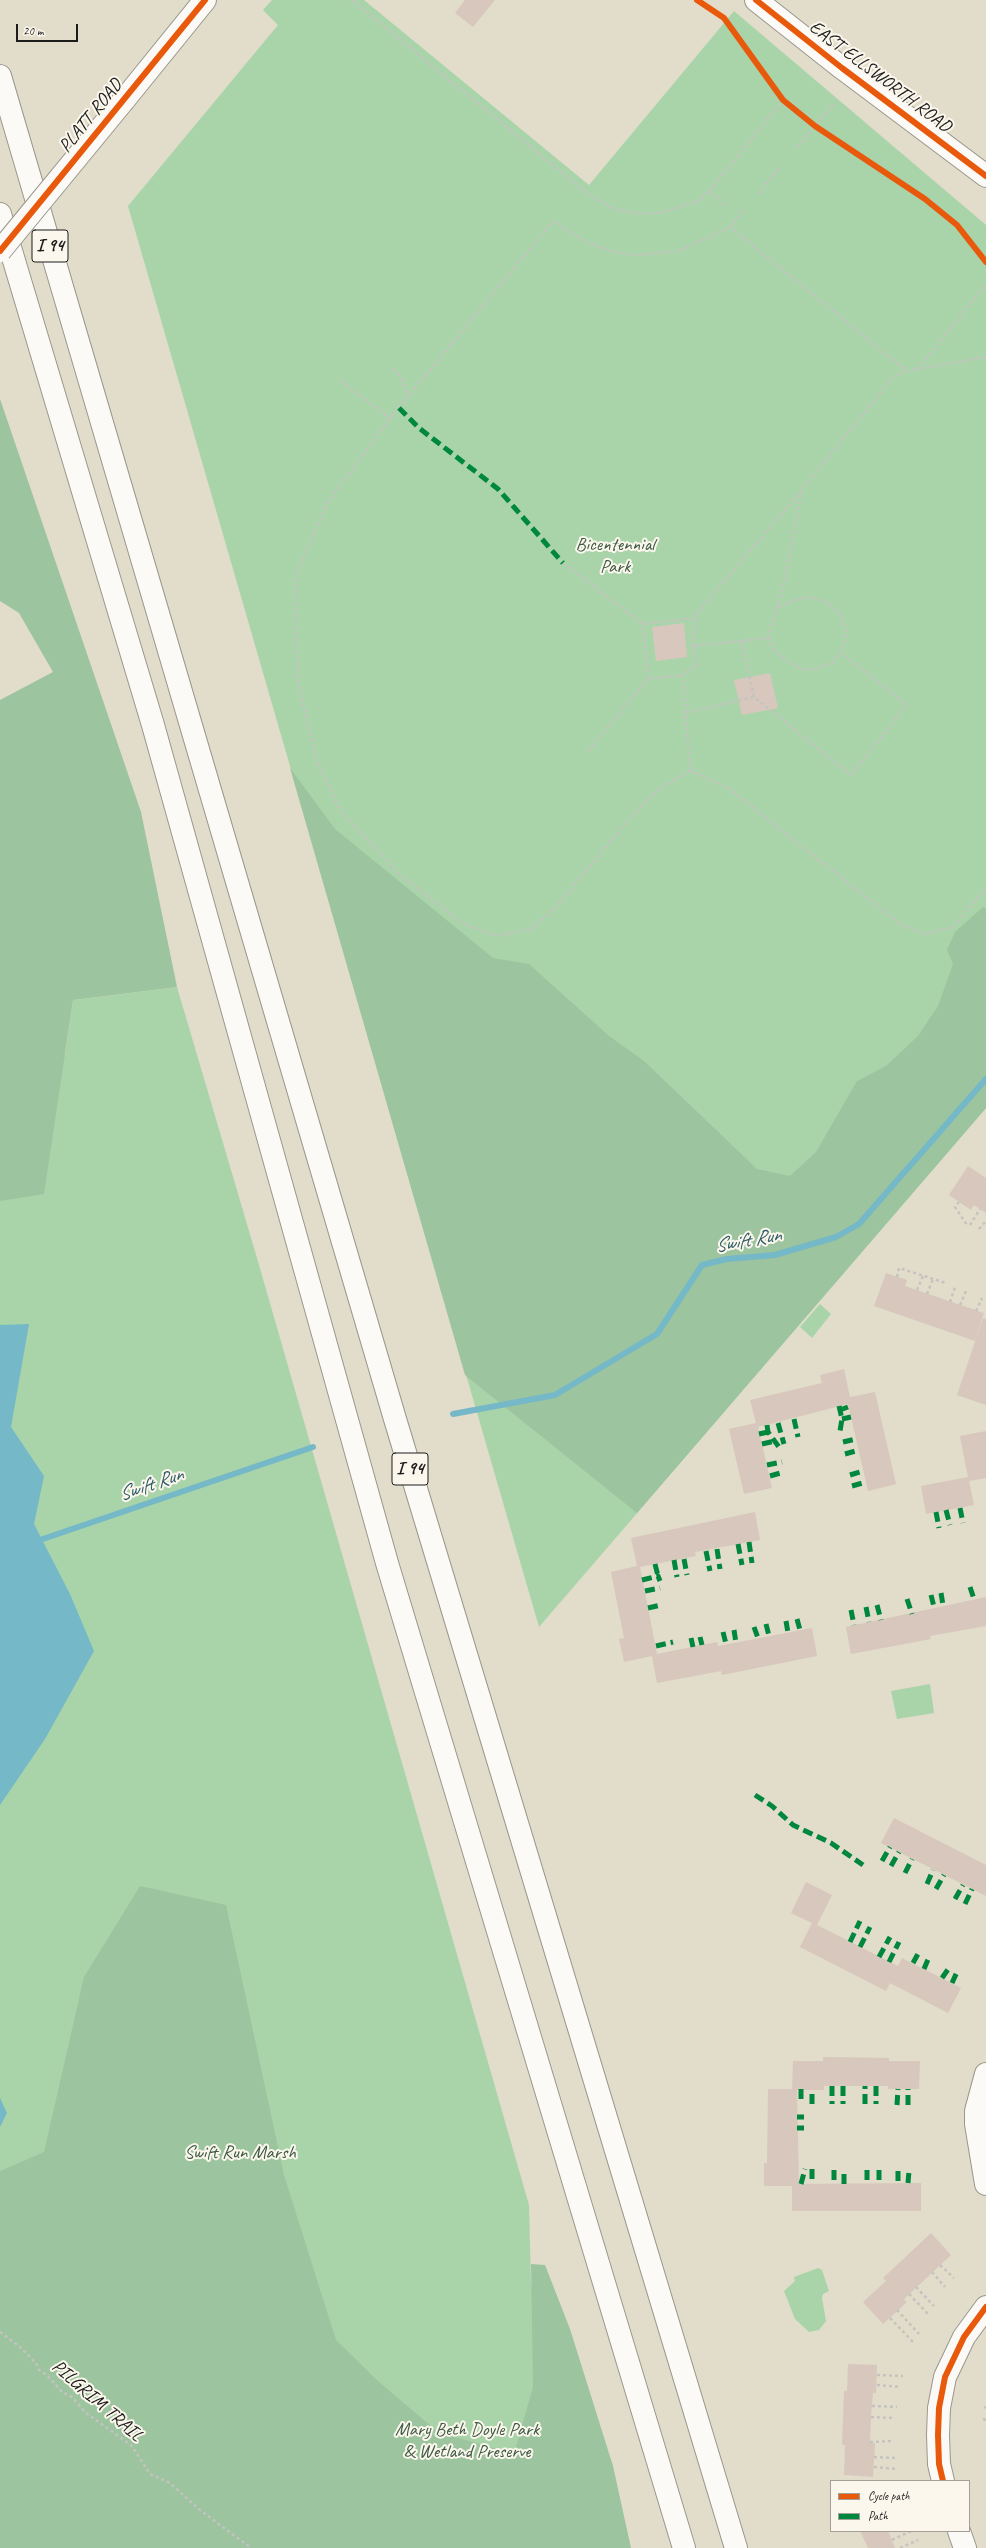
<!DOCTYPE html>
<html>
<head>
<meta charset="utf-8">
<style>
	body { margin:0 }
	#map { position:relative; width:986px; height:2548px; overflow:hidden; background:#e2dcca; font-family:Caveat,sans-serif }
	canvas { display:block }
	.legend { position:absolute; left:830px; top:2480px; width:140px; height:52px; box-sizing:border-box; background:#fbf7ec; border:1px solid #a29f99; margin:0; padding:5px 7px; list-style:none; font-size:12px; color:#1c1c1c }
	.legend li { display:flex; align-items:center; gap:8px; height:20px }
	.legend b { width:20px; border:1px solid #a29f99 }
	.scale { position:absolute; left:16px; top:24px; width:62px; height:18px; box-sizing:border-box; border:2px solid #1c1c1c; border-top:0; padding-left:5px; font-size:12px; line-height:14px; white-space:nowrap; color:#1c1c1c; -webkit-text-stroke:3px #fbf7ec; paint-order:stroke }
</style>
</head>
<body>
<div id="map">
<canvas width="986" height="2548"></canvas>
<ul class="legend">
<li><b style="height:5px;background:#e8590c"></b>Cycle path</li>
<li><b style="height:5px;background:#00873e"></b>Path</li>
</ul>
<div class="scale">20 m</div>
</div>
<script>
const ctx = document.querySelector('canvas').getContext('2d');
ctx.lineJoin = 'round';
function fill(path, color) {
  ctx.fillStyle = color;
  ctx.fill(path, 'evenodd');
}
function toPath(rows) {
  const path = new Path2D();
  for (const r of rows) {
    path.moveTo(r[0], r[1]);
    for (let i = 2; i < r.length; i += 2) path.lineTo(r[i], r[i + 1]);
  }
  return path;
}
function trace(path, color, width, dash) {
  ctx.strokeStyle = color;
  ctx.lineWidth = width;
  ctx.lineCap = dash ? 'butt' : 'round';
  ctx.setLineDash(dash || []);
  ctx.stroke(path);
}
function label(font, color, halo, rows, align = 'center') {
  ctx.font = font + ' Caveat,sans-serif';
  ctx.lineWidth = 4;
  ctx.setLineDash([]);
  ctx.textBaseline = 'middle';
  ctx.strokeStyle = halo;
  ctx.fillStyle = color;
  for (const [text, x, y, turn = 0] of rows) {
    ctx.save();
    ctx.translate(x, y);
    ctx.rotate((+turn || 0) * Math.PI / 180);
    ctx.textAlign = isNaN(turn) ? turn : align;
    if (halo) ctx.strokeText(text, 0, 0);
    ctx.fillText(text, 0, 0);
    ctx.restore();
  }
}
fill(toPath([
	[272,0,364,0,589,185,734,11,986,225,986,1108,539,1627,128,206,278,25,263,10],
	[177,987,257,1258,529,2205,531,2284,613,2548,0,2548,0,1004,65,1055,73,1000],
	[820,1304,831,1314,812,1338,800,1327],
	[930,1684,934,1713,897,1719,891,1691],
	[818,2268,822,2270,829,2291,823,2294,822,2298,826,2321,819,2330,809,2332,795,2319,784,2291,795,2281,794,2277]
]), '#a9d4aa');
fill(toPath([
	[0,399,141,812,177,987,73,1000,44,1194,0,1201,0,700,53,672,19,613,0,601],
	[290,768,335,829,493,958,529,964,609,1036,644,1061,757,1169,790,1176,816,1152,857,1081,886,1066,918,1036,938,1006,953,964,947,950,955,932,983,907,986,909,986,1108,637,1513,465,1375],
	[140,1886,226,1905,284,2175,336,2340,379,2382,438,2432,514,2454,533,2387,531,2264,545,2265,570,2329,613,2466,631,2548,0,2548,0,2171,44,2152,84,1977]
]), '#9cc49e');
fill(toPath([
	[29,1324,11,1427,44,1476,34,1524,70,1594,94,1651,45,1739,0,1805,0,1325],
	[0,2098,7,2113,0,2127]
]), '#75b8c7');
trace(toPath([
	[453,1414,555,1395,657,1334,702,1265,727,1259,775,1255,836,1237,859,1224,986,1079],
	[34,1542,313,1447]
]), '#75b8c7', 6);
fill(toPath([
	[465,0,495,0,473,27,455,13],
	[684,623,687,657,656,661,652,627],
	[770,673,778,708,742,715,734,680],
	[968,1166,986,1178,986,1213,974,1205,971,1210,949,1195],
	[886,1273,907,1280,905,1286,984,1313,975,1341,874,1306],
	[983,1318,986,1319,986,1405,957,1395],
	[844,1369,850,1397,875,1392,896,1484,868,1491,848,1404,758,1427,772,1488,744,1494,729,1429,756,1423,750,1400,822,1383,820,1375],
	[986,1431,986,1478,969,1481,974,1505,926,1514,921,1486,968,1477,960,1436],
	[755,1512,760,1540,695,1552,696,1556,640,1567,657,1654,717,1642,718,1646,812,1628,817,1656,722,1675,721,1671,657,1683,652,1656,624,1662,619,1639,624,1638,611,1572,637,1566,631,1538],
	[986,1597,986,1626,930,1636,931,1639,851,1654,846,1627],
	[894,1818,986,1865,986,1896,881,1843],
	[806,1882,832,1895,817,1925,898,1966,902,1958,961,1988,948,2013,890,1983,886,1991,800,1947,812,1923,791,1913],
	[823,2057,889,2058,889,2061,920,2061,919,2089,888,2089,888,2086,824,2086,824,2090,797,2090,799,2184,921,2183,921,2211,792,2211,792,2186,764,2186,764,2163,767,2163,768,2089,792,2089,793,2061,823,2061],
	[931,2233,951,2255,904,2299,907,2302,883,2324,863,2302,886,2281,883,2278],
	[848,2364,877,2365,876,2393,873,2393,871,2417,870,2443,875,2443,873,2477,844,2475,845,2445,842,2445,844,2391,847,2391],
	[860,2531,888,2531,895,2548,868,2548]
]), '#d8c7bd');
const minor = toPath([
	[986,2074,976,2111,976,2124,986,2184],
	[943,2481,939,2464,938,2435,939,2408,945,2377,964,2337,986,2307],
	[959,2531,965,2548]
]);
const major = toPath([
	[756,0,842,68,986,176],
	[124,100,205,0]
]);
const highway = toPath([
	[0,76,395,1419,736,2548],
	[0,214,153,725,387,1563,684,2548]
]);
trace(minor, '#9a978c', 24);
trace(major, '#9a978c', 24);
trace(highway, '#9a978c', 24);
trace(toPath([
	[352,0,588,194,612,208,629,212,644,214,663,212,697,202,709,191,783,100],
	[797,147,833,104],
	[709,191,726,205],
	[758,194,780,166],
	[730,227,743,211],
	[986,357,907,371,894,376,802,489,784,583,768,638,693,646,697,665,683,675,690,770,728,788,900,924,926,934,953,927,986,888],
	[393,369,400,376,408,397],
	[918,369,986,284],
	[341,381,390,418],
	[563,563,643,624],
	[768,638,773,648,785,660,802,669,812,670,832,663,840,654,845,641,846,631,839,612,825,601,810,597,795,600,777,608],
	[742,641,754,697,851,775,907,705,841,653],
	[693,646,696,614,802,490],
	[683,675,648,679,643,624,696,618],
	[686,713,754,697],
	[588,751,648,679],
	[690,770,656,791,623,826,558,905,532,929,496,936,462,923,398,873,340,810,316,759,298,682,295,577,328,502,387,422,553,221,586,242,614,252,637,255,679,251,730,227,907,371],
	[959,1202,955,1207,967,1225],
	[970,1225,980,1209],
	[979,1229,986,1221],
	[897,1277,899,1268,946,1283],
	[917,1290,923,1276],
	[927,1294,933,1279],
	[950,1302,955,1287],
	[960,1305,966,1291],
	[976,1311,982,1298],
	[940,2265,954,2278],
	[932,2272,945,2287],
	[916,2287,934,2306],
	[909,2294,929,2315],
	[897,2310,919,2334],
	[890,2318,914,2343],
	[0,2332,19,2346,36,2363,39,2370,47,2375,62,2392,72,2397,86,2413,131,2445,150,2474,170,2483,200,2510,251,2548],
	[877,2375,903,2376],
	[877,2385,901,2387],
	[872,2406,897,2407],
	[984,2407,986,2408],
	[871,2417,895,2418],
	[983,2419,986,2420],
	[870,2442,894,2441],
	[874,2457,896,2458],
	[874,2467,897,2469],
	[892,2540,911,2531],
	[900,2548,918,2540]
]), '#c4c3bf', 2.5, [3, 3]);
trace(minor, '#fbfaf7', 22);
trace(major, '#fbfaf7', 22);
trace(highway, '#fbfaf7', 22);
const majorBridge = toPath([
	[0,251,124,100]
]);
trace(majorBridge, '#9a978c', 24, []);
trace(majorBridge, '#fbfaf7', 22);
trace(toPath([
	[399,408,419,428,498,489,563,563],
	[839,1406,842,1419,840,1431],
	[840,1410,848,1407],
	[794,1419,798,1437],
	[842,1419,851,1417],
	[778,1423,784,1444],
	[767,1425,768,1432,779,1447],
	[759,1434,768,1432],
	[843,1442,856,1439],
	[762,1444,775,1441],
	[845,1454,859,1450],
	[767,1465,782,1462],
	[850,1475,863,1471],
	[770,1476,784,1472],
	[852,1486,866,1482],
	[960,1508,963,1523],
	[946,1510,950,1525],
	[936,1512,939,1528],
	[749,1542,752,1563],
	[738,1544,742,1565],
	[717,1549,720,1569],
	[706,1551,710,1571],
	[684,1559,687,1575],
	[674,1560,677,1577],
	[655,1564,658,1576],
	[642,1580,658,1576,660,1581],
	[970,1587,974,1599],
	[645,1591,660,1588],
	[941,1593,943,1605],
	[931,1595,934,1607],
	[907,1599,912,1614],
	[877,1605,881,1620],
	[866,1607,869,1622],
	[648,1608,661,1605],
	[851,1610,854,1625],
	[797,1619,800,1630],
	[786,1621,788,1633],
	[766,1624,769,1636],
	[754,1627,758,1638],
	[734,1630,736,1643],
	[723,1632,726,1644],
	[700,1637,702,1645],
	[691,1638,693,1647],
	[656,1646,673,1642],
	[755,1795,772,1806,793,1825,831,1843,863,1865],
	[882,1861,890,1847],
	[891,1866,899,1852],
	[905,1873,912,1859],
	[927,1884,933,1870],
	[936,1889,944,1875],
	[955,1899,963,1885],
	[965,1904,972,1889],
	[850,1942,860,1921],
	[860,1947,870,1927],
	[879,1957,890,1937],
	[889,1962,899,1942],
	[913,1963,919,1952],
	[924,1969,929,1957],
	[942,1978,949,1968],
	[952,1983,957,1972],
	[832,2086,832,2104],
	[843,2086,843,2104],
	[876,2086,876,2104],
	[801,2099,801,2089],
	[812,2104,812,2090],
	[865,2104,865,2086],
	[897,2105,898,2089],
	[908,2105,908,2089],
	[797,2117,804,2117],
	[797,2128,804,2128],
	[812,2169,812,2184],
	[834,2170,834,2183],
	[867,2170,867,2183],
	[879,2170,879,2183],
	[898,2171,898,2183],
	[908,2183,909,2171],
	[801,2184,805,2169],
	[844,2184,844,2170]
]), '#00873e', 5, [10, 5]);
trace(toPath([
	[697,0,724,18,783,100,815,126,925,199,957,225,986,262],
	[756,0,842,68,986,176],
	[0,251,205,0],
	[943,2481,939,2464,938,2435,939,2408,945,2377,964,2337,986,2307]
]), '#e8590c', 6);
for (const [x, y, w] of [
	[50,246,36],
	[410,1469,36]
]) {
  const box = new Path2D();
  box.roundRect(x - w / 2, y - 16, w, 32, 3);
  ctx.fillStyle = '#fbf7ec';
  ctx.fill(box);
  trace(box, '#1c1c1c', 1);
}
label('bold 18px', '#1c1c1c', null, [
	["I 94",50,246],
	["I 94",410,1469]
]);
label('19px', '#1c1c1c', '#fbf7ec', [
	["EAST ELLSWORTH ROAD",880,77,37],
	["PLATT ROAD",91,116,-51],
	["PILGRIM TRAIL",97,2401,41]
]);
label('19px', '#3d5a45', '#fbf7ec', [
	["Bicentennial",615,545],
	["Park",615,567],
	["Swift Run Marsh",240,2153],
	["Mary Beth Doyle Park",467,2430],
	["& Wetland Preserve",467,2452]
]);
label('italic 20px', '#2f5b68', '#fbf7ec', [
	["Swift Run",748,1241,-10],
	["Swift Run",151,1485,-19]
]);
</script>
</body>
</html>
